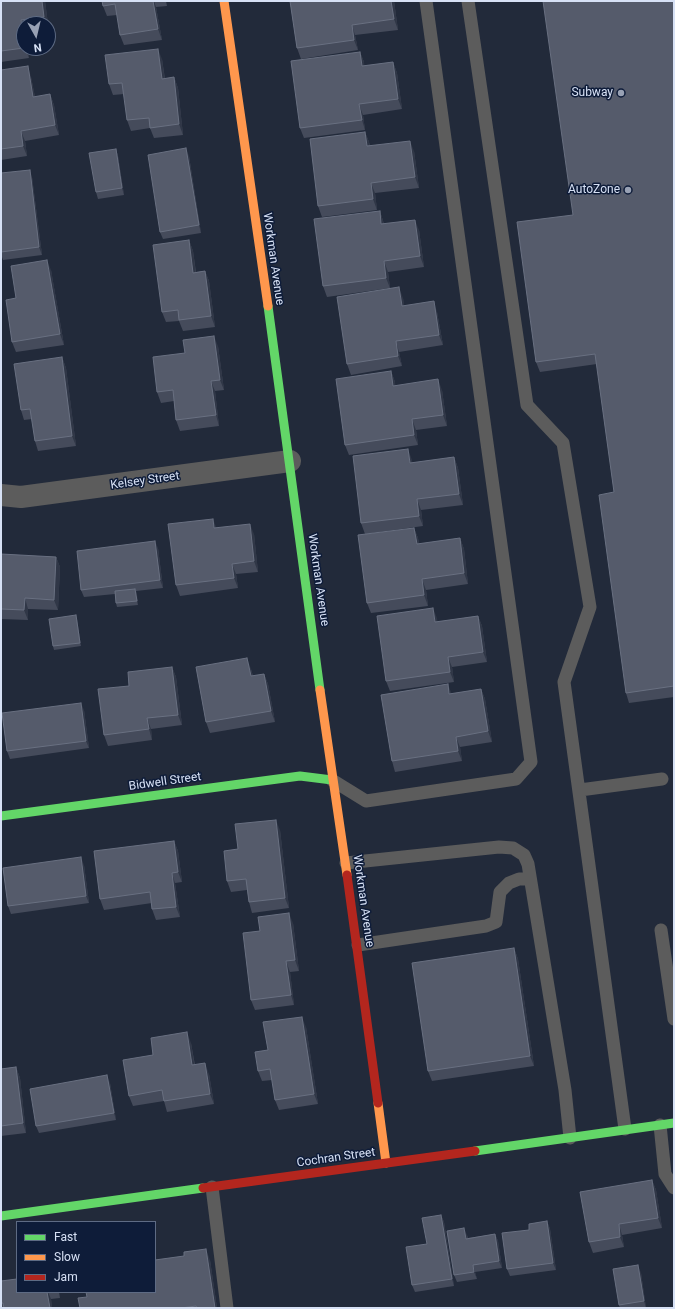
<!DOCTYPE html>
<html>
<head>
<meta charset="utf-8">
<style>
	body { margin:0 }
	#map { position:relative; width:675px; height:1309px; overflow:hidden; background:#222a3a; font-family:Roboto,sans-serif }
	canvas { display:block }
	.frame { position:absolute; inset:0; border:2px solid #d7e1f5; pointer-events:none }
	.legend { position:absolute; left:16px; top:1221px; width:140px; height:72px; box-sizing:border-box; background:#0e1c39; border:1px solid #5e6b84; margin:0; padding:5px 7px; list-style:none; font-size:12px; color:#d7e1f5 }
	.legend li { display:flex; align-items:center; gap:8px; height:20px }
	.legend b { width:20px; border:1px solid #5e6b84 }
	.north { position:absolute; left:16px; top:16px; width:40px; height:40px; box-sizing:border-box; background:#0e1c39; border:1px solid #5e6b84; border-radius:50%; rotate:172deg; font-size:11px; font-weight:700; line-height:16px; text-align:center; color:#d7e1f5 }
	.north::after { content:''; display:block; margin:auto; width:14px; height:18px; background:#98a1b4; clip-path:polygon(50% 0,100% 100%,50% 72%,0 100%) }
</style>
</head>
<body>
<div id="map">
<canvas width="675" height="1309"></canvas>
<div class="frame"></div>
<ul class="legend">
<li><b style="height:5px;background:#63d668"></b>Fast</li>
<li><b style="height:5px;background:#ff974d"></b>Slow</li>
<li><b style="height:5px;background:#b3261e"></b>Jam</li>
</ul>
<div class="north">N</div>
</div>
<script>
const ctx = document.querySelector('canvas').getContext('2d');
ctx.lineJoin = 'round';
function toPath(rows) {
  const path = new Path2D();
  for (const r of rows) {
    path.moveTo(r[0], r[1]);
    for (let i = 2; i < r.length; i += 2) path.lineTo(r[i], r[i + 1]);
  }
  return path;
}
function trace(path, color, width, dash) {
  ctx.strokeStyle = color;
  ctx.lineWidth = width;
  ctx.lineCap = dash ? 'butt' : 'round';
  ctx.setLineDash(dash || []);
  ctx.stroke(path);
}
function fill(path, color) {
  ctx.fillStyle = color;
  ctx.fill(path, 'evenodd');
}
function label(font, color, halo, rows, align = 'center') {
  ctx.font = font + ' Roboto,sans-serif';
  ctx.lineWidth = 3;
  ctx.setLineDash([]);
  ctx.textBaseline = 'middle';
  ctx.strokeStyle = halo;
  ctx.fillStyle = color;
  for (const [text, x, y, turn = 0] of rows) {
    ctx.save();
    ctx.translate(x, y);
    ctx.rotate((+turn || 0) * Math.PI / 180);
    ctx.textAlign = isNaN(turn) ? turn : align;
    if (halo) ctx.strokeText(text, 0, 0);
    ctx.fillText(text, 0, 0);
    ctx.restore();
  }
}
trace(toPath([
	[468,1,527,405,563,443,590,607,564,682,625,1129],
	[332,780,366,801,516,779,531,762,426,1],
	[580,790,662,779],
	[346,863,499,847,513,848,524,855,528,864,565,1090,570,1138],
	[661,930,674,1019],
	[358,945,486,926,496,922,500,892,509,883,519,879,530,879],
	[660,1125,665,1174,674,1188],
	[212,1187,227,1308]
]), '#5c5c5c', 13);
trace(toPath([
	[1,495,21,497,290,461]
]), '#5c5c5c', 22);
trace(toPath([
	[268,306,320,690],
	[1,816,300,776,332,780],
	[475,1151,674,1123],
	[1,1216,203,1188]
]), '#63d668', 9);
trace(toPath([
	[224,1,268,306],
	[320,690,347,875],
	[378,1103,386,1163]
]), '#ff974d', 9);
trace(toPath([
	[347,875,378,1103],
	[203,1188,475,1151]
]), '#b3261e', 9);
fill(toPath([
	[1,1,45,1,48,24,24,24,24,48,27,48,29,58,1,62],
	[102,1,166,1,167,6,156,7,162,40,124,45,120,35,117,15,107,16,103,6],
	[290,1,394,1,398,30,355,35,358,50,301,59,297,48],
	[674,1,674,697,629,703,626,693,614,492,597,364,540,372,536,362,573,215],
	[360,52,364,62,364,66,393,62,397,73,402,109,363,115,365,130,304,138,300,128],
	[162,59,165,79,174,77,178,88,183,135,154,138,150,128,131,131,127,120,124,94,113,95,109,84],
	[1,70,31,77,35,97,50,94,54,105,59,135,25,141,27,156,1,160],
	[365,132,369,142,370,146,414,151,419,188,375,193,377,210,322,217,318,206],
	[116,149,118,156,124,195,98,199,96,192],
	[189,156,201,233,163,239,160,232],
	[1,173,32,177,42,255,3,260,1,254],
	[380,211,384,224,419,230,424,267,388,272,390,288,327,297,323,286],
	[189,240,193,251,196,272,205,271,209,281,215,327,183,331,179,321,166,322,162,312],
	[51,270,64,345,16,352,12,342,16,298],
	[403,298,404,306,437,312,443,345,399,352,402,366,351,375,347,364],
	[218,346,224,390,215,391,219,426,180,431,176,420,174,401,161,403,157,392,185,353],
	[62,357,66,368,76,446,38,451,35,441,32,419,24,420,21,410],
	[391,371,395,382,395,385,442,390,447,426,416,430,418,445,349,455,345,445],
	[454,457,458,468,463,505,421,510,423,526,365,534,361,523,412,460,412,463],
	[217,528,254,534,258,572,236,574,238,588,180,596,176,585],
	[414,528,418,538,419,544,460,538,464,549,468,584,426,590,428,606,371,613,367,603],
	[158,548,163,588,136,591,138,605,117,607,116,603,115,594,84,597,81,590],
	[1,554,56,557,60,567,58,610,28,609,28,620,1,619],
	[478,616,482,626,487,662,452,667,454,682,390,691,386,681,437,618,437,622],
	[77,619,81,646,54,650,53,646],
	[172,667,176,677,182,725,151,729,152,740,108,746,104,735,129,686],
	[251,669,253,676,264,674,268,684,275,722,210,733,206,722],
	[481,689,485,699,492,742,460,747,462,761,395,772,392,761,451,694],
	[84,710,89,748,10,759,7,751],
	[280,830,289,908,252,913,249,902,247,890,231,892,227,881,238,849],
	[174,841,178,851,182,882,175,883,180,917,156,920,152,909,152,903,104,910,100,899],
	[84,865,89,903,11,914,8,906],
	[293,923,299,971,290,972,294,1005,255,1010,251,1000,260,931],
	[514,948,518,959,534,1066,432,1081,428,1071],
	[306,1027,318,1104,279,1110,275,1100,272,1080,262,1081,258,1071,268,1050],
	[191,1043,195,1065,209,1074,214,1104,167,1112,164,1101,133,1106,129,1096,153,1055],
	[16,1067,20,1078,26,1133,1,1136,1,1069],
	[110,1083,116,1120,39,1133,36,1126],
	[652,1180,656,1190,662,1228,622,1235,624,1247,593,1253,589,1242],
	[441,1215,444,1222,454,1286,415,1292,412,1285,427,1244],
	[547,1221,550,1229,556,1270,510,1276,507,1269,529,1230],
	[495,1234,498,1241,502,1268,475,1272,477,1279,457,1282,454,1275,467,1235,468,1238],
	[210,1260,217,1308,80,1308,87,1297],
	[641,1273,646,1308,620,1308,619,1305],
	[1,1281,17,1292,59,1292,60,1298,51,1299,52,1308,1,1308]
]), '#454b5b');
fill(toPath([
	[42,1,45,1,48,24,47,24,44,17],
	[153,1,154,1,156,7,162,40,158,29],
	[391,1,394,1,398,30,394,19],
	[21,20,24,28,24,42],
	[352,25,355,35,358,50,354,40],
	[25,48,27,48,29,58],
	[158,49,162,59,166,90,162,79],
	[360,52,364,62,366,77,362,66],
	[393,62,397,73,402,109,398,99],
	[28,66,31,77,37,107,33,97],
	[174,77,178,88,183,135,179,124],
	[50,94,54,105,59,135,55,125],
	[359,104,363,115,365,130,362,120],
	[21,131,25,141,27,156,23,146],
	[365,132,369,142,371,157,367,146],
	[410,141,414,151,419,188,415,177],
	[186,148,189,156,201,233,199,225],
	[116,149,118,156,124,195,122,188],
	[30,170,32,177,42,255,39,247],
	[371,183,375,193,377,210,373,199],
	[380,211,383,221,385,235,381,224],
	[415,220,419,230,424,267,420,256],
	[189,240,193,251,197,283,193,273],
	[47,260,51,270,64,345,60,334],
	[384,261,388,272,390,288,386,278],
	[205,271,209,281,215,327,211,316],
	[399,287,403,298,406,317,402,306],
	[434,301,437,312,443,345,439,335],
	[214,336,218,346,224,390,220,380],
	[396,341,399,352,402,366,398,356],
	[62,357,66,368,76,446,72,436],
	[391,371,395,382,397,396,393,386],
	[438,379,442,390,447,426,443,415],
	[211,381,215,391,219,426,216,415],
	[412,419,416,430,418,445,414,435],
	[408,449,412,460,414,473,410,463],
	[454,457,458,468,463,505,459,494],
	[417,499,421,510,423,526,419,516],
	[213,519,217,529,214,528],
	[250,524,254,534,258,572,254,561],
	[414,528,418,538,421,555,417,544],
	[460,538,464,549,468,584,464,573],
	[155,541,158,548,163,588,160,580],
	[56,557,60,567,58,610,54,600],
	[232,564,236,574,238,588,234,578],
	[422,579,426,590,428,606,424,595],
	[135,589,137,593,138,605,137,601],
	[25,598,28,609,28,620,24,610],
	[433,608,437,618,439,633,435,622],
	[76,615,77,619,81,646,80,643],
	[478,616,482,626,487,662,483,652],
	[448,657,452,667,454,682,450,672],
	[247,658,251,669,255,686,251,676],
	[172,667,176,677,182,725,178,715],
	[264,674,268,684,275,722,271,711],
	[448,684,452,695,449,694],
	[481,689,485,699,492,742,488,731],
	[81,703,84,710,89,748,86,741],
	[147,718,151,729,152,740,149,729],
	[456,737,460,747,462,761,458,751],
	[276,820,280,830,289,908,285,898],
	[174,841,178,851,182,882,178,872],
	[81,857,84,865,89,903,86,896],
	[172,873,175,883,180,917,176,907],
	[289,913,293,923,299,971,295,960],
	[514,948,518,959,534,1066,530,1056],
	[286,961,290,972,294,1005,291,995],
	[302,1017,306,1027,318,1104,314,1094],
	[187,1032,191,1043,196,1076,192,1065],
	[205,1063,209,1074,214,1104,210,1094],
	[16,1067,20,1078,26,1133,23,1123],
	[107,1075,110,1083,116,1120,114,1113],
	[652,1180,656,1190,662,1228,658,1218],
	[441,1215,444,1222,454,1286,452,1279],
	[547,1221,550,1229,556,1270,553,1263],
	[619,1224,622,1235,624,1247,620,1237],
	[464,1228,467,1235,469,1246,466,1239],
	[495,1234,498,1241,502,1268,499,1261],
	[206,1249,210,1260,217,1308,215,1308],
	[473,1265,477,1279,474,1272],
	[638,1265,641,1273,646,1308,644,1301],
	[47,1292,48,1292,51,1299,52,1308,50,1308]
]), '#303747');
const building = toPath([
	[1,1,42,1,44,17,21,20,24,42,24,48,1,51,1,1],
	[102,1,153,1,158,29,120,35,115,4,103,6,102,1],
	[290,1,391,1,394,19,352,25,354,40,297,48,290,1],
	[543,1,674,1,674,686,626,693,599,495,614,492,595,354,536,362,517,222,573,215,543,1],
	[158,49,162,79,174,77,179,124,150,128,149,118,127,120,122,83,109,84,105,55,158,49],
	[360,52,362,66,393,62,398,99,359,104,362,120,300,128,291,61,360,52],
	[28,66,33,97,50,94,55,125,21,131,23,146,1,149,1,70,28,66],
	[365,132,367,146,410,141,415,177,371,183,373,199,318,206,310,139,365,132],
	[186,148,199,225,160,232,148,155,186,148],
	[116,149,122,188,96,192,89,153,116,149],
	[30,170,39,247,1,252,1,173,30,170],
	[380,211,381,224,415,220,420,256,384,261,386,278,323,286,314,219,380,211],
	[189,240,193,273,205,271,211,316,179,320,178,310,162,312,153,245,189,240],
	[47,260,60,334,12,342,6,300,16,298,11,266,47,260],
	[399,287,402,306,434,301,439,335,396,341,398,356,347,364,337,297,399,287],
	[214,336,220,380,211,381,216,415,176,420,173,390,157,392,153,357,185,353,183,340,214,336],
	[62,357,72,436,35,441,30,409,21,410,14,364,62,357],
	[391,371,393,386,438,379,443,415,412,419,414,435,345,445,336,379,391,371],
	[408,449,410,463,454,457,459,494,417,499,419,516,361,523,353,456,408,449],
	[213,519,214,528,250,524,254,561,232,564,234,578,176,585,168,524,213,519],
	[414,528,417,544,460,538,464,573,422,579,424,595,367,603,358,535,414,528],
	[155,541,160,580,81,590,77,551,155,541],
	[1,554,56,557,54,600,25,598,24,610,1,609,1,554],
	[135,589,137,601,116,603,115,591,135,589],
	[433,608,435,622,478,616,483,652,448,657,450,672,386,681,377,616,433,608],
	[76,615,80,643,53,646,49,619,76,615],
	[247,658,251,676,264,674,271,711,206,722,196,667,247,658],
	[172,667,178,715,147,718,149,729,104,735,98,689,129,686,128,672,172,667],
	[448,684,449,694,481,689,488,731,456,737,458,751,392,761,381,695,448,684],
	[81,703,86,741,7,751,2,713,81,703],
	[276,820,285,898,249,902,246,879,227,881,224,851,238,849,235,824,276,820],
	[174,841,178,872,172,873,176,907,152,909,150,892,100,899,94,851,174,841],
	[81,857,86,896,8,906,3,868,81,857],
	[289,913,295,960,286,961,291,995,251,1000,243,933,260,931,258,917,289,913],
	[514,948,530,1056,428,1071,412,963,514,948],
	[302,1017,314,1094,275,1100,270,1069,258,1071,255,1052,268,1050,263,1022,302,1017],
	[187,1032,192,1065,205,1063,210,1094,164,1101,162,1090,129,1096,123,1060,153,1055,151,1038,187,1032],
	[16,1067,23,1123,1,1126,1,1069,16,1067],
	[107,1075,114,1113,36,1126,30,1089,107,1075],
	[652,1180,658,1218,619,1224,620,1237,589,1242,580,1192,652,1180],
	[441,1215,452,1279,412,1285,406,1247,427,1244,422,1218,441,1215],
	[547,1221,553,1263,507,1269,502,1233,529,1230,529,1224,547,1221],
	[464,1228,466,1239,495,1234,499,1261,473,1265,474,1272,454,1275,447,1231,464,1228],
	[206,1249,215,1308,197,1308,196,1306,181,1308,80,1308,78,1298,87,1297,86,1292,155,1292,155,1260,184,1256,184,1252,206,1249],
	[638,1265,644,1301,619,1305,613,1269,638,1265],
	[17,1279,17,1292,47,1292,50,1308,4,1308,3,1303,1,1303,1,1281,17,1279]
]);
fill(building, '#555b6b');
trace(building, '#697081', 1);
for (const [x, y, r, color] of [
	[621,93,4,"#98a1b4"],
	[628,190,4,"#98a1b4"]
]) {
  const dot = new Path2D();
  dot.arc(x, y, r, 0, 2 * Math.PI);
  ctx.fillStyle = color;
  ctx.fill(dot);
  trace(dot, '#0e1c39', 1.5);
}
label('12px', '#d7e1f5', '#0e1c39', [
	["Subway",613,93],
	["AutoZone",620,190]
], 'right');
label('12px', '#d7e1f5', '#0e1c39', [
	["Workman Avenue",273,259,82],
	["Kelsey Street",145,481,-8],
	["Workman Avenue",318,580,82],
	["Bidwell Street",165,782,-8],
	["Workman Avenue",363,901,82],
	["Cochran Street",336,1158,-8]
]);
</script>
</body>
</html>
